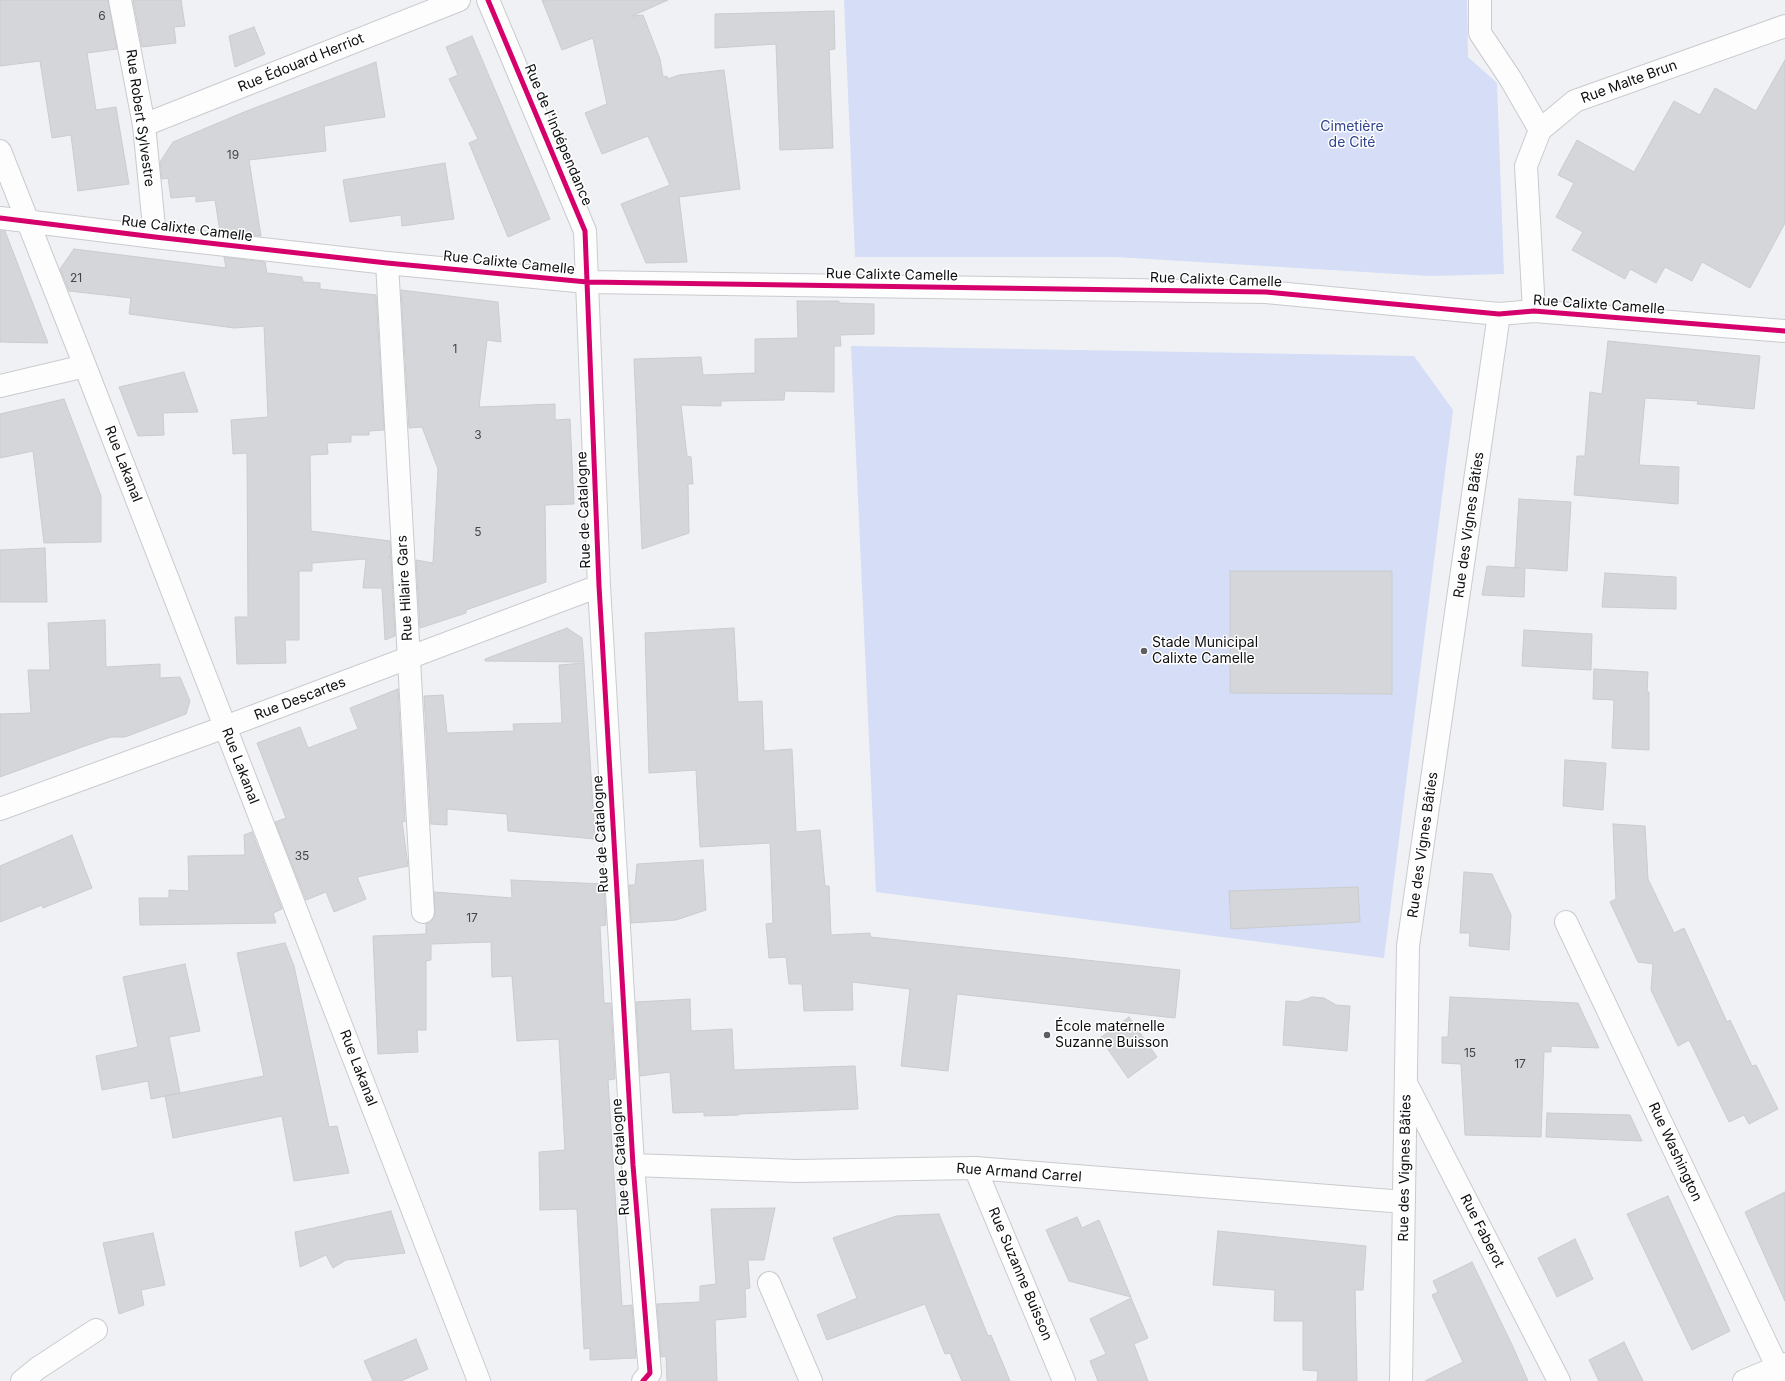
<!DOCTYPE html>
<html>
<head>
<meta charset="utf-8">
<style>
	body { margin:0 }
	canvas { display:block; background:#eff1f5 }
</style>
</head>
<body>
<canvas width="1785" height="1381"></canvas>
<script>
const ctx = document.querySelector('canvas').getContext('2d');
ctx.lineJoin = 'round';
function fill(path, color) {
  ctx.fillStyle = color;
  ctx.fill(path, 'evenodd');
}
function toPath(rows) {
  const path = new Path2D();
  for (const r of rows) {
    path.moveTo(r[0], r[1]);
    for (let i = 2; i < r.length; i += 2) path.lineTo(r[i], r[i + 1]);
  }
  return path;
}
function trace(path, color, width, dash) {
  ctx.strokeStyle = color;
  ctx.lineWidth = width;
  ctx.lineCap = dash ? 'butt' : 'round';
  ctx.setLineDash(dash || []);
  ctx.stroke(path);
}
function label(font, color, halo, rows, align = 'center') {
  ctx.font = font + ' Inter,sans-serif';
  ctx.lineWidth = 3;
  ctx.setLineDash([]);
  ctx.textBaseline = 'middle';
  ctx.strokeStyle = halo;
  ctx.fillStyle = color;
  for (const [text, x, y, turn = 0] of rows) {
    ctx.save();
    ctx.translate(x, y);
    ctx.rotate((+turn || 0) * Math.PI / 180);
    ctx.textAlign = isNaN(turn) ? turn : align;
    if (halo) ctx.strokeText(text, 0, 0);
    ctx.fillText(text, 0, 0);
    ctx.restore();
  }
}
fill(toPath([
	[844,0,1467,0,1468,57,1497,83,1504,274,1430,276,1116,257,855,257],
	[851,346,1414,356,1453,410,1384,958,876,892]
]), '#d5def6');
const building = toPath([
	[0,0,108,0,117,49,87,53,96,110,116,107,129,184,78,191,71,135,52,138,40,61,0,66,0,0],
	[133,0,181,0,185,26,174,27,176,43,142,47,133,0],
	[542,0,668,0,632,16,643,15,660,59,663,77,667,76,668,79,679,75,724,70,740,189,679,197,687,262,646,263,621,204,670,185,648,136,602,154,585,113,607,104,593,38,562,50,542,0],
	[834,11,835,49,829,50,833,148,780,150,776,44,715,48,715,14,834,11],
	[254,27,265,54,235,67,229,36,254,27],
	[472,36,550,219,508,237,469,143,478,139,449,79,458,75,446,47,472,36],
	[1785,60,1785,223,1750,288,1702,262,1692,281,1665,267,1656,283,1630,269,1625,279,1572,250,1583,232,1556,217,1574,183,1558,175,1577,140,1634,172,1674,101,1700,115,1715,88,1756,111,1785,60],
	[376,62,385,117,324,126,326,151,249,160,261,236,220,232,215,200,196,202,196,196,171,198,168,178,162,179,160,162,173,142,244,112,376,62],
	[445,163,454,219,402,226,401,215,350,222,343,180,445,163],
	[0,231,5,231,48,343,0,342,0,231],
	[74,249,226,268,224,257,265,262,267,273,302,277,303,282,320,283,320,289,376,295,384,430,369,431,369,435,351,435,351,442,327,443,328,454,310,455,311,531,390,541,391,556,388,557,391,557,395,636,385,640,382,588,363,588,366,559,312,563,312,571,299,571,299,640,285,640,286,663,237,664,235,617,248,617,247,453,233,454,231,420,268,417,264,326,234,328,129,314,131,298,69,291,60,269,74,249],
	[401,290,498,302,501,342,487,340,479,407,555,404,555,420,570,419,574,504,545,505,546,582,466,610,466,613,420,628,416,560,433,563,438,469,422,427,409,428,401,290],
	[797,301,839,301,839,303,874,304,874,334,840,335,841,346,834,346,834,392,785,391,784,400,721,401,721,406,681,405,687,456,691,457,693,484,688,484,689,533,642,549,634,359,701,357,703,375,755,373,755,339,798,338,797,301],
	[1608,341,1760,356,1754,409,1697,404,1698,401,1645,398,1639,465,1679,467,1678,504,1574,495,1577,456,1585,456,1590,392,1602,394,1608,341],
	[184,372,198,412,163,413,164,435,138,436,119,387,184,372],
	[64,399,101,496,101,542,44,543,33,451,0,458,0,414,64,399],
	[1519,499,1571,502,1567,571,1525,568,1524,597,1482,595,1487,566,1520,568,1515,567,1519,499],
	[45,548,47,602,0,602,0,550,45,548],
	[1230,571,1392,571,1392,694,1230,693,1230,571],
	[1605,573,1676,577,1676,609,1602,607,1605,573],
	[105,620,106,667,160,664,160,678,180,677,190,701,186,714,125,737,111,737,82,747,0,777,0,714,31,713,28,670,50,670,48,623,105,620],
	[567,628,582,638,584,662,485,661,485,659,567,628],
	[734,628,738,702,762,701,764,751,792,749,796,832,820,830,825,886,829,886,831,935,870,933,870,937,1180,970,1175,1018,957,994,948,1071,901,1066,910,989,852,982,853,1010,804,1011,802,984,789,984,786,957,769,958,766,924,773,923,770,843,700,847,696,770,649,773,645,633,734,628],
	[1524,630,1592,634,1591,670,1522,666,1524,630],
	[584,663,595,839,508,831,507,814,447,809,447,825,431,824,424,696,443,695,447,733,514,731,513,724,562,723,559,665,584,663],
	[1594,669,1648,672,1647,692,1649,692,1649,750,1612,748,1614,700,1593,699,1594,669],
	[398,689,405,822,402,821,408,866,357,877,366,899,334,912,326,892,306,900,275,822,286,818,257,743,300,727,308,748,358,729,350,708,398,689],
	[1565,760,1606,763,1603,810,1563,806,1565,760],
	[1613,824,1645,826,1648,879,1674,933,1684,928,1727,1022,1730,1020,1752,1066,1756,1065,1778,1109,1749,1124,1744,1115,1729,1122,1689,1040,1678,1046,1651,990,1653,964,1638,962,1610,902,1616,899,1613,824],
	[252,832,282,909,273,913,276,923,140,925,139,898,169,898,169,890,189,891,188,856,245,855,244,835,252,832],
	[72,835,92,888,43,908,42,905,0,922,0,866,72,835],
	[703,860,706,910,676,920,631,923,629,885,635,885,637,864,703,860],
	[1464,872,1492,874,1511,915,1509,950,1469,946,1470,933,1460,933,1464,872],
	[511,880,604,884,606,925,600,926,604,1003,611,1003,615,1079,608,1080,622,1306,632,1305,636,1358,590,1360,590,1348,584,1349,577,1209,540,1210,539,1152,565,1150,559,1039,517,1041,512,976,492,977,491,942,431,944,431,960,426,961,426,1030,417,1030,418,1052,378,1054,373,936,426,934,426,924,434,918,435,912,434,892,512,898,511,880],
	[1358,887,1360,922,1231,929,1229,891,1358,887],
	[285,943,294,966,329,1127,337,1126,349,1173,294,1181,282,1116,173,1138,165,1096,264,1076,237,953,285,943],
	[185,964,200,1031,169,1037,180,1093,151,1099,148,1081,102,1090,96,1056,138,1047,123,977,185,964],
	[1312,997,1324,998,1336,1005,1350,1006,1347,1051,1283,1045,1286,1001,1298,1002,1312,997],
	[1450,997,1578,1003,1599,1048,1551,1046,1551,1052,1544,1052,1541,1137,1465,1135,1461,1064,1442,1063,1442,1037,1448,1037,1450,997],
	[690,999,691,1031,732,1029,734,1070,855,1066,858,1109,738,1114,739,1115,704,1116,704,1112,673,1113,670,1072,640,1076,636,1002,690,999],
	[1129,1017,1157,1057,1128,1078,1100,1038,1129,1017],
	[1547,1113,1630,1115,1642,1141,1546,1137,1547,1113],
	[1785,1192,1785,1301,1745,1212,1785,1192],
	[1668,1196,1730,1331,1692,1350,1627,1214,1668,1196],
	[775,1208,764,1260,748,1260,750,1288,745,1289,746,1317,715,1320,717,1381,667,1381,666,1356,661,1357,657,1304,700,1302,700,1286,716,1284,711,1209,775,1208],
	[391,1211,405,1253,346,1260,333,1268,326,1255,300,1267,295,1232,391,1211],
	[939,1214,988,1336,991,1335,1010,1381,962,1381,950,1353,945,1354,925,1304,827,1340,817,1315,857,1298,833,1238,896,1216,939,1214],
	[1077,1217,1082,1228,1099,1220,1131,1297,1069,1281,1046,1230,1077,1217],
	[1218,1231,1366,1246,1363,1290,1355,1290,1357,1381,1317,1381,1318,1371,1303,1370,1303,1321,1274,1321,1275,1290,1213,1285,1218,1231],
	[153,1233,165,1285,141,1290,144,1305,119,1314,103,1243,153,1233],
	[1575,1239,1593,1279,1557,1297,1538,1258,1575,1239],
	[1472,1262,1513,1347,1528,1381,1425,1381,1463,1362,1432,1295,1438,1292,1433,1281,1472,1262],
	[1131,1298,1148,1338,1134,1344,1148,1381,1098,1381,1090,1361,1106,1354,1090,1319,1131,1298],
	[416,1339,428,1369,401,1381,373,1381,364,1361,416,1339],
	[1624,1342,1643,1381,1599,1381,1589,1360,1624,1342]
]);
fill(building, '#d4d6d9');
trace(building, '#cacccf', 1);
const minor = toPath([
	[120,0,144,125,155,237],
	[488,0,585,231,599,586,633,1165,650,1373,643,1381],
	[1480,0,1480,33,1510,78,1540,130],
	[144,125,459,0],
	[0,151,85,366,479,1381],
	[0,218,155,237,387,263,587,282,1266,292,1499,314,1534,311,1785,331],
	[387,263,423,912],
	[1534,311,1526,166,1540,130,1575,101,1785,26],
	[0,386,85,366],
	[0,809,225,727,599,586],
	[1566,922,1784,1381],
	[1407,1085,1559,1381],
	[633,1165,797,1171,975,1168,1404,1202],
	[975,1168,1064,1381],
	[769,1283,811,1381],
	[22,1381,38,1368,96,1330],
	[1401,1381,1408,946,1499,314],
	[1744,1381,1785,1364]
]);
trace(minor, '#cacbce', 24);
trace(minor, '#fdfdfe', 22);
trace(toPath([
	[488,0,585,231,599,586,633,1165,650,1373,643,1381],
	[0,218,155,237,387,263,587,282,1266,292,1499,314,1534,311,1785,331]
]), '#d6006c', 5);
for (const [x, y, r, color] of [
	[1144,651,4,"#5d5e61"],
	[1047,1035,4,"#5d5e61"]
]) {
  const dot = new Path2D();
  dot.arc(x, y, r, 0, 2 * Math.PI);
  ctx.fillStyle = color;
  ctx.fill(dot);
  trace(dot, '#fff', 1.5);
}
label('12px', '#434446', null, [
	["6",102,16],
	["19",233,155],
	["21",76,278],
	["1",455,349],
	["3",478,435],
	["5",478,532],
	["35",302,856],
	["17",472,918],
	["15",1470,1053],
	["17",1520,1064]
]);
label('14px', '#0e0f11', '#fff', [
	["Rue Édouard Herriot",301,63,-22],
	["Rue Malte Brun",1629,82,-20],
	["Rue Robert Sylvestre",140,118,82],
	["Rue de l'Indépendance",558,135,67],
	["Rue Calixte Camelle",187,229,7],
	["Rue Calixte Camelle",509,263,6],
	["Rue Calixte Camelle",892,275,1],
	["Rue Calixte Camelle",1216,280,2],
	["Rue Calixte Camelle",1599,305,4],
	["Rue Lakanal",123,464,69],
	["Rue de Catalogne",584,510,-92],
	["Rue des Vignes Bâties",1469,525,-82],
	["Rue Hilaire Gars",405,588,-93],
	["Rue Descartes",300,699,-21],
	["Rue Lakanal",240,766,69],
	["Rue de Catalogne",601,834,-93],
	["Rue des Vignes Bâties",1423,845,-82],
	["Rue Lakanal",358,1068,69],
	["Rue Washington",1675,1152,65],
	["Rue de Catalogne",621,1157,-94],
	["Rue des Vignes Bâties",1405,1168,-89],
	["Rue Armand Carrel",1019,1173,4],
	["Rue Faberot",1482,1231,63],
	["Rue Suzanne Buisson",1020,1274,67]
]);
label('14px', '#30438e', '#fff', [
	["Cimetière",1352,127],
	["de Cité",1352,143]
]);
label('14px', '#0e0f11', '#fff', [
	["Stade Municipal",1152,643],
	["Calixte Camelle",1152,659],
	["École maternelle",1055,1027],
	["Suzanne Buisson",1055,1043]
], 'left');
</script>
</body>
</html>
